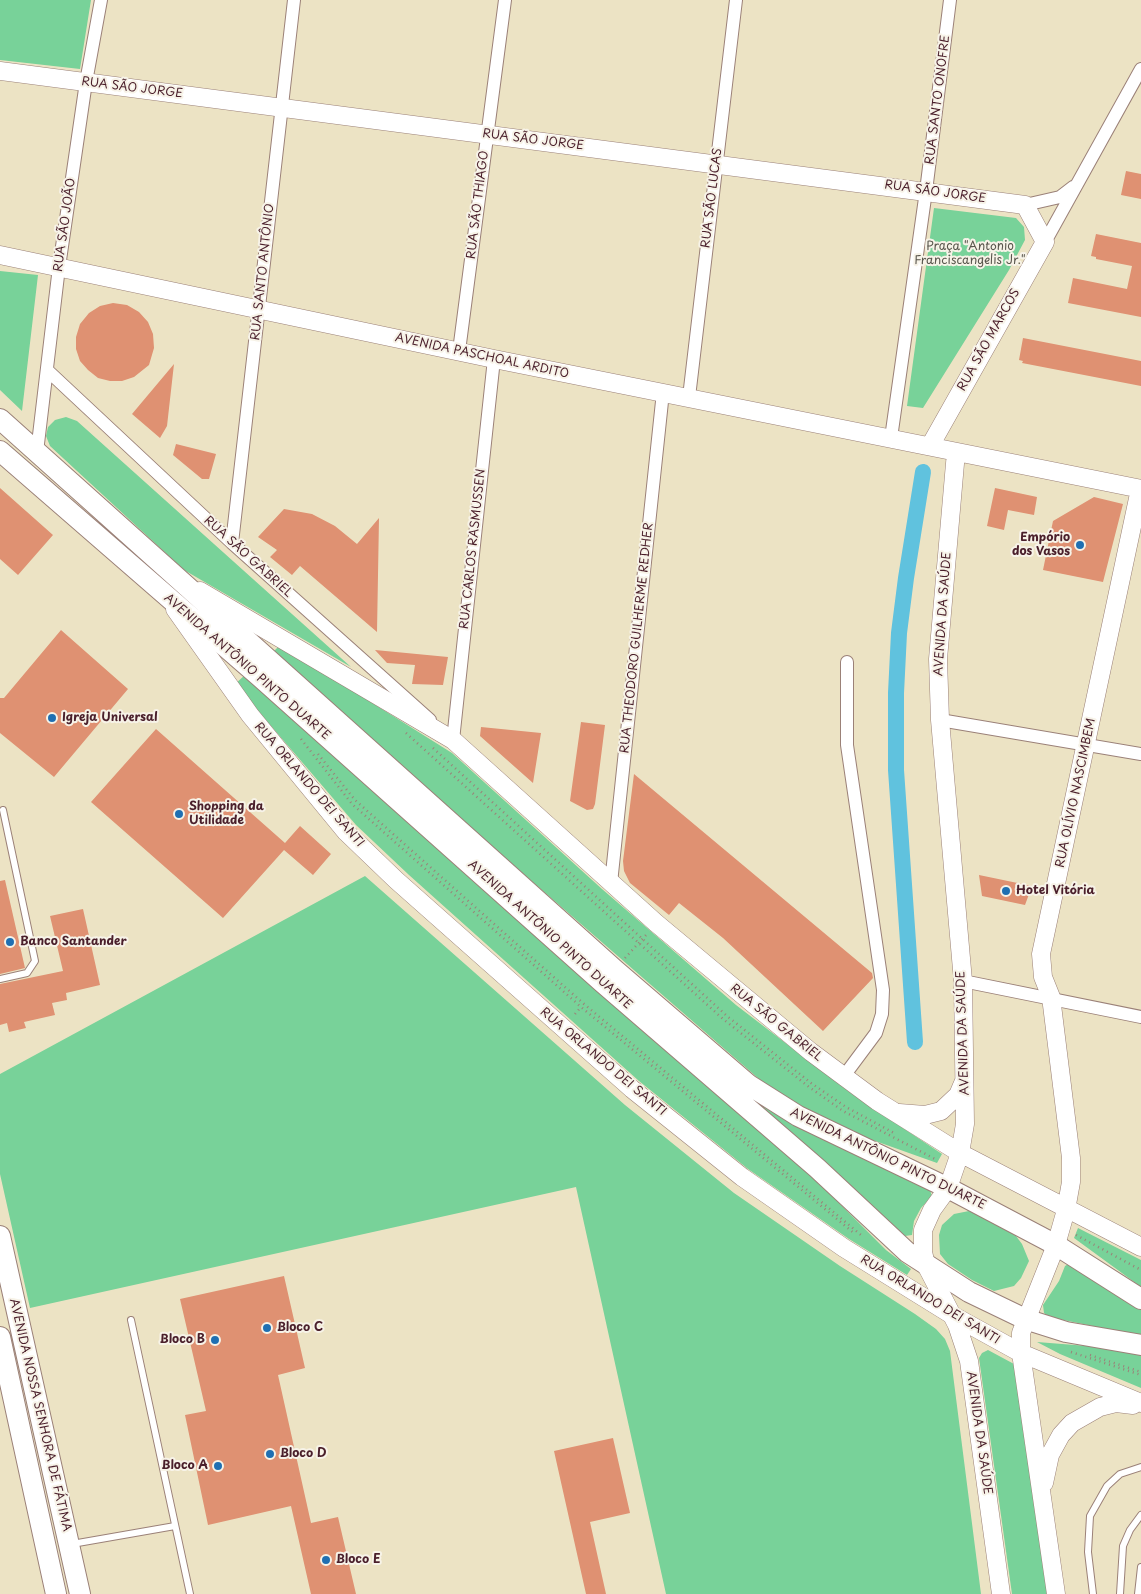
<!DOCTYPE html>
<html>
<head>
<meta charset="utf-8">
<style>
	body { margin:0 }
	canvas { display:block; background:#ece3c4 }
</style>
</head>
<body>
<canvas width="1141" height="1594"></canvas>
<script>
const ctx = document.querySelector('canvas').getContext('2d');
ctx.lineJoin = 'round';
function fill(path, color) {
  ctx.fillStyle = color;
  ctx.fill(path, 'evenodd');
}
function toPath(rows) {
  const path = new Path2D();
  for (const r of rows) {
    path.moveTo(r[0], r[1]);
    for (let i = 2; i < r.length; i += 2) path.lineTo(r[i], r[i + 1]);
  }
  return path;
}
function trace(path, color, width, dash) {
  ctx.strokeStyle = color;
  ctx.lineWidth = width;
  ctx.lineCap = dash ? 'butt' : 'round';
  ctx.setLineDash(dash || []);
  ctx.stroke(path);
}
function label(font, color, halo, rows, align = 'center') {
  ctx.font = font + ' "Playpen Sans",sans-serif';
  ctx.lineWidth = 4;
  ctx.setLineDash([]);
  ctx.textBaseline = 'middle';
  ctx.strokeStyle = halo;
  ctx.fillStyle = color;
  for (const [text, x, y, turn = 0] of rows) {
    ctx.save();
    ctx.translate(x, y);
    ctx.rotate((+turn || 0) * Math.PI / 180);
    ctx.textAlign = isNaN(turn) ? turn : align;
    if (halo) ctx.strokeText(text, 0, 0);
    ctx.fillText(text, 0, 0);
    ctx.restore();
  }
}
fill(toPath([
	[0,0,91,0,80,69,0,60],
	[934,208,1016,218,1024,227,1025,240,1009,270,923,408,907,406],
	[0,271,38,275,22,411,0,390],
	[66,417,77,421,351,667,184,570,50,446,46,436,48,427,55,420],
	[278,647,350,689,452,753,602,889,736,1005,852,1094,942,1154,937,1163,850,1132,804,1109,759,1079,504,857,273,652],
	[245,675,812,1176,886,1250,911,1269,907,1275,849,1239,748,1169,639,1081,409,875,356,825,235,684],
	[365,876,625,1105,734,1193,840,1266,915,1314,936,1329,945,1339,950,1351,981,1594,666,1594,576,1187,30,1308,0,1174,0,1074],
	[751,1097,929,1187,932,1196,921,1208,914,1221,912,1235,905,1236,749,1098],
	[969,1211,999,1225,1016,1236,1022,1244,1029,1261,1021,1278,1014,1286,994,1291,972,1280,948,1264,940,1254,939,1235,942,1225,954,1214],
	[1078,1228,1141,1260,1141,1287,1074,1238],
	[1070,1263,1100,1280,1141,1310,1141,1336,1049,1317,1044,1313,1043,1305,1059,1281,1065,1266],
	[1037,1342,1100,1347,1141,1355,1141,1388,1060,1354],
	[988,1350,1014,1364,1029,1454,1047,1594,1012,1594,979,1358,982,1353]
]), '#78d299');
trace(toPath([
	[915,1042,896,770,896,693,899,633,906,578,923,472]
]), '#60c2de', 16);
fill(toPath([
	[1126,171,1141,174,1141,199,1121,195],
	[1096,234,1141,243,1141,317,1068,303,1073,278,1127,289,1132,266,1096,259,1096,257,1091,256],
	[113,303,127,305,139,312,148,322,153,334,154,348,149,365,134,377,122,381,110,381,98,378,88,370,80,361,76,349,76,337,80,324,89,313,100,306],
	[1023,338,1141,361,1141,386,1022,363,1023,361,1019,360],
	[174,364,167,426,160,438,132,414],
	[176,444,216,454,209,479,202,479,173,455],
	[0,488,53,535,18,575,0,559],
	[995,488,1037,497,1034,515,1008,510,1004,530,987,526],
	[1094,497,1123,504,1103,582,1043,570,1053,521],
	[284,509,312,514,335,526,357,544,379,518,377,632,300,566,292,575,270,557,277,550,258,537],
	[61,630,128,689,54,777,0,733,0,698,4,698],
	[375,650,448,657,443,685,412,684,415,665,387,663],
	[581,722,605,725,595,804,593,809,587,810,570,801],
	[481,727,541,733,533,783,480,736],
	[156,729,285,843,300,826,331,854,313,875,284,850,223,918,91,802],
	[634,774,872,973,873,978,823,1031,723,938,679,903,669,915,630,883,624,871,623,861],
	[979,875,1032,886,1025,905,982,896],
	[5,880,25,968,0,974,0,881],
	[83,909,100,985,66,993,67,1000,52,1003,55,1015,24,1022,26,1028,9,1032,7,1023,0,1025,0,984,63,971,50,916],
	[284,1276,305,1368,278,1375,311,1523,338,1517,356,1594,311,1594,291,1506,208,1525,185,1415,206,1411,180,1299],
	[613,1438,630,1513,590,1522,606,1594,586,1594,554,1451]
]), '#df9172');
const service = toPath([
	[0,979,27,973,35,961,3,810],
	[131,1320,190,1594],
	[72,1544,175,1526],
	[1093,1594,1088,1552,1090,1516,1107,1486,1120,1474,1141,1467],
	[1120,1594,1123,1546,1130,1530,1141,1515],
	[1138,1594,1141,1567]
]);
const minor = toPath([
	[1025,205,1060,197,1073,187],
	[1045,242,1141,69],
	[459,351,505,0],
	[47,370,232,543,430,720],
	[689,397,736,0],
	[891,438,926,191,950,0],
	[37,452,59,267,86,82,101,0],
	[232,543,294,0],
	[940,720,1141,754],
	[453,740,494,359],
	[611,883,663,392],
	[963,981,1141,1017],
	[844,1076,876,1033,882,1014,883,990,847,745,847,662]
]);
const secondary = toPath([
	[0,71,1025,205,1045,242,930,446],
	[0,255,494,359,1141,489],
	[956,452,938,659,940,720,963,981,965,1124,960,1153,948,1188,932,1210,923,1230,923,1252,926,1265,957,1325,969,1361,1001,1594],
	[200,591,453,740,656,923,811,1052,877,1101,960,1153,1141,1247],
	[175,609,250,715,346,832,396,880,632,1089,742,1177,844,1248,952,1315,1021,1353,1141,1403],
	[899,1113,925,1115,941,1111,958,1095,964,1081],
	[1044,1483,1050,1455,1061,1435,1072,1423,1100,1407,1116,1403,1133,1405],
	[1056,1594,1021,1353,1021,1333,1056,1245,1066,1210,1071,1182,1071,1158,1051,997,1043,977,1041,954,1140,489]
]);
const primary = toPath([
	[0,419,615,970,749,1085,798,1116,948,1188,1056,1245,1141,1299],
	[0,451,260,677,603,983,817,1168,907,1252,969,1292,1025,1319,1066,1332,1141,1345],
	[0,1236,80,1594],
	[0,1337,56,1594]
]);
trace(service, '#9b8178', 8);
trace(minor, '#9b8178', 14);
trace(secondary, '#9b8178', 19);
trace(primary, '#9b8178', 22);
trace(toPath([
	[406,733,723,1019,809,1087,843,1111,935,1159],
	[301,739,352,804,581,1007,855,1234],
	[433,748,727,1016,811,1083,846,1107,894,1133],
	[318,754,355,800,584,1004,861,1235],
	[625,958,647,934],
	[575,1014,581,1007],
	[1076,1235,1141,1270],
	[1071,1352,1141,1375],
	[1090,1355,1141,1372]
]), '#9b8178', 2.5, [1, 4]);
trace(service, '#fff', 6);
trace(minor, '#fff', 12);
trace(secondary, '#fff', 18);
trace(primary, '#fff', 20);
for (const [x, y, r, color] of [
	[1080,545,5,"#1f6fb2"],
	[52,718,5,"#1f6fb2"],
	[179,814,5,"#1f6fb2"],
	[1006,891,5,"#1f6fb2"],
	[10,942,5,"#1f6fb2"],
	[267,1328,5,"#1f6fb2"],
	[215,1340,5,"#1f6fb2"],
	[270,1454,5,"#1f6fb2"],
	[218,1466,5,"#1f6fb2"],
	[326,1560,5,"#1f6fb2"]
]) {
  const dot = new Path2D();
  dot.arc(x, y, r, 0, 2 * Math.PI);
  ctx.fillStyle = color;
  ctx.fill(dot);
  trace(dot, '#f7f3e8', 2);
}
label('12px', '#4a1f2b', '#f7f3e8', [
	["RUA SÃO JORGE",132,88,7],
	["RUA SANTO ONOFRE",938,100,-83],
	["RUA SÃO JORGE",533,140,7],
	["RUA SÃO JORGE",935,192,8],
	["RUA SÃO LUCAS",712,198,-83],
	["RUA SÃO THIAGO",478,205,-83],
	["RUA SÃO JOÃO",65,225,-82],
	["RUA SANTO ANTÔNIO",263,272,-84],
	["RUA SÃO MARCOS",989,340,-61],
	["AVENIDA PASCHOAL ARDITO",482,356,12],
	["RUA CARLOS RASMUSSEN",473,549,-84],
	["RUA SÃO GABRIEL",248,557,42],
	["AVENIDA DA SAÚDE",943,614,-86],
	["RUA THEODORO GUILHERME REDHER",637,638,-84],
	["AVENIDA ANTÔNIO PINTO DUARTE",247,667,41],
	["RUA ORLANDO DEI SANTI",309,785,49],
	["RUA OLÍVIO NASCIMBEM",1076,793,-78],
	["AVENIDA ANTÔNIO PINTO DUARTE",550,935,42],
	["RUA SÃO GABRIEL",776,1023,39],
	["AVENIDA DA SAÚDE",963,1033,-92],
	["RUA ORLANDO DEI SANTI",603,1062,40],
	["AVENIDA ANTÔNIO PINTO DUARTE",888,1159,26],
	["RUA ORLANDO DEI SANTI",930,1300,31],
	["AVENIDA NOSSA SENHORA DE FÁTIMA",40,1415,77],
	["AVENIDA DA SAÚDE",979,1433,82]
]);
label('12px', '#58554c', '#f7f3e8', [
	["Praça \"Antonio",970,247],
	["Franciscangelis Jr.\"",970,261]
]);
label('bold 12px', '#4a1f2b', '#f7f3e8', [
	["Empório",1070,538,"right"],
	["dos Vasos",1070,552,"right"],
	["Igreja Universal",62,718],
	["Shopping da",189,807],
	["Utilidade",189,821],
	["Hotel Vitória",1016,891],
	["Banco Santander",20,942],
	["Bloco C",277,1328],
	["Bloco B",205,1340,"right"],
	["Bloco D",280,1454],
	["Bloco A",208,1466,"right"],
	["Bloco E",336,1560]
], 'left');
</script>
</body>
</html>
